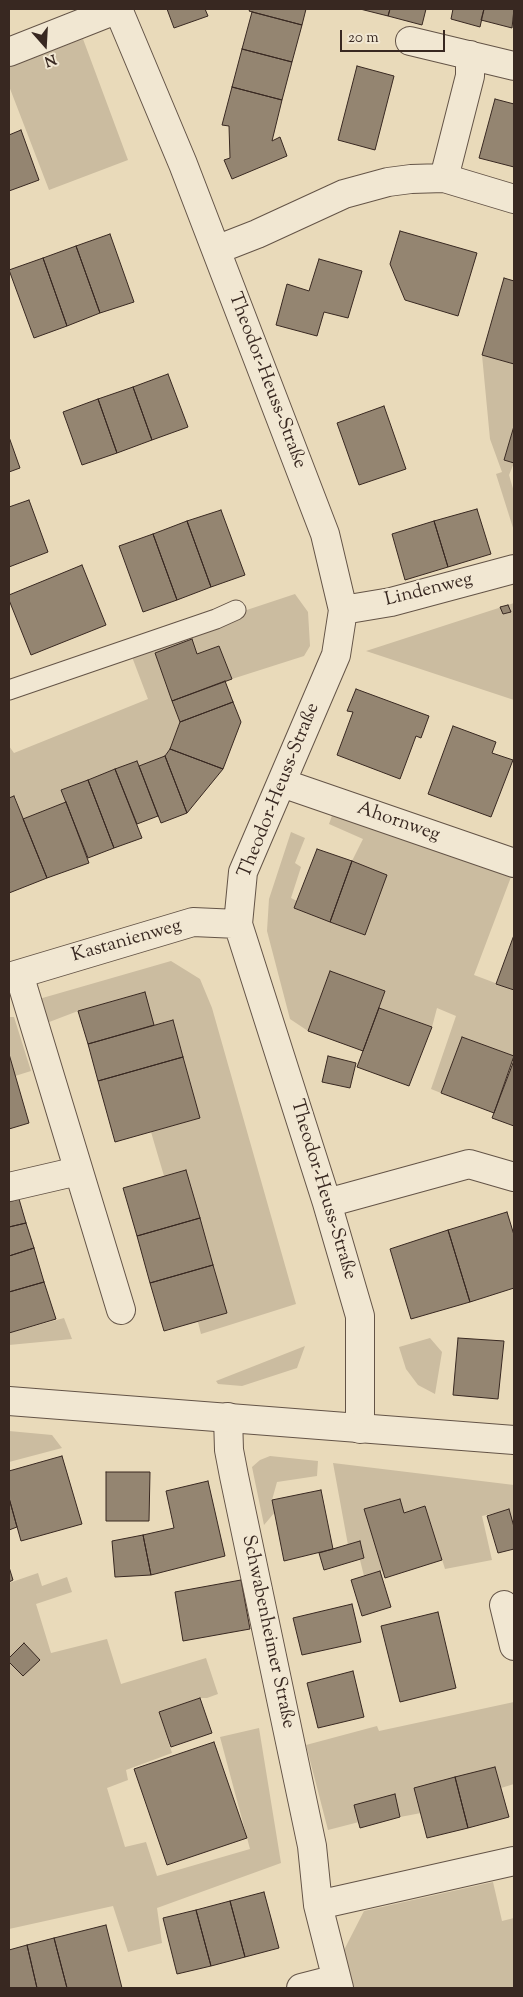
<!DOCTYPE html>
<html>
<head>
<meta charset="utf-8">
<style>
	body { margin:0 }
	#map { position:relative; width:523px; height:1997px; overflow:hidden; background:#e9daba; font-family:"Sorts Mill Goudy",serif }
	canvas { display:block }
	.frame { position:absolute; inset:0; border:10px solid #382821; pointer-events:none }
	.north { position:absolute; left:20px; top:20px; width:50px; height:50px; -webkit-text-stroke:4px #f1e7d2; paint-order:stroke; rotate:161deg; font-size:14px; font-weight:700; line-height:20px; text-align:center; color:#382821 }
	.north::after { content:''; display:block; margin:auto; width:18px; height:22px; background:#382821; clip-path:polygon(50% 0,100% 100%,50% 72%,0 100%) }
	.scale { position:absolute; left:340px; top:30px; width:105px; height:22px; box-sizing:border-box; border:2px solid #382821; border-top:0; padding-left:6px; font-size:15px; line-height:18px; white-space:nowrap; color:#382821; -webkit-text-stroke:4px #f1e7d2; paint-order:stroke }
</style>
</head>
<body>
<div id="map">
<canvas width="523" height="1997"></canvas>
<div class="frame"></div>
<div class="north">N</div>
<div class="scale">20 m</div>
</div>
<script>
const ctx = document.querySelector('canvas').getContext('2d');
ctx.lineJoin = 'round';
function fill(path, color) {
  ctx.fillStyle = color;
  ctx.fill(path, 'evenodd');
}
function toPath(rows) {
  const path = new Path2D();
  for (const r of rows) {
    path.moveTo(r[0], r[1]);
    for (let i = 2; i < r.length; i += 2) path.lineTo(r[i], r[i + 1]);
  }
  return path;
}
function trace(path, color, width, dash) {
  ctx.strokeStyle = color;
  ctx.lineWidth = width;
  ctx.lineCap = dash ? 'butt' : 'round';
  ctx.setLineDash(dash || []);
  ctx.stroke(path);
}
function label(font, color, halo, rows, align = 'center') {
  ctx.font = font + ' "Sorts Mill Goudy",serif';
  ctx.lineWidth = 5;
  ctx.setLineDash([]);
  ctx.textBaseline = 'middle';
  ctx.strokeStyle = halo;
  ctx.fillStyle = color;
  for (const [text, x, y, turn = 0] of rows) {
    ctx.save();
    ctx.translate(x, y);
    ctx.rotate((+turn || 0) * Math.PI / 180);
    ctx.textAlign = isNaN(turn) ? turn : align;
    if (halo) ctx.strokeText(text, 0, 0);
    ctx.fillText(text, 0, 0);
    ctx.restore();
  }
}
fill(toPath([
	[83,39,128,160,49,190,9,86,9,67],
	[482,355,514,364,514,426,504,460,514,463,509,475,514,492,514,531,496,474,502,472,490,439],
	[295,594,308,612,310,646,304,656,232,679,219,646,197,654,191,640,155,653,180,722,170,749,165,756,139,766,137,761,88,780,66,802,23,819,15,796,9,798,9,746,14,753,148,699,129,649],
	[514,603,514,700,366,651],
	[334,810,511,877,474,975,514,990,514,1056,462,1037,441,1093,431,1089,456,1016,437,1008,432,1027,379,1008,385,991,330,971,308,1031,290,1019,267,931,269,899,291,832,305,838,295,863,301,867,291,898,297,901,295,908,364,935,387,875,352,861,363,839,329,824],
	[171,961,200,979,212,1008,296,1304,201,1334,198,1322,227,1313,186,1171,164,1176,151,1132,200,1118,173,1020,154,1025,144,992,78,1011,44,1024,39,999],
	[9,1017,14,1017,31,1071,15,1076,9,1054],
	[64,1318,72,1339,9,1345,9,1333],
	[430,1338,442,1352,435,1394,418,1385,406,1369,399,1347],
	[305,1346,297,1368,242,1386,218,1384,216,1381],
	[9,1431,52,1435,62,1448,9,1462],
	[270,1456,318,1461,317,1476,277,1482,272,1500,275,1512,264,1525,252,1467,260,1460],
	[333,1463,514,1485,514,1527,509,1510,482,1516,492,1560,445,1569,425,1506,404,1513,399,1499,364,1509,383,1570,364,1576,360,1560,364,1558,360,1541,348,1545],
	[38,1573,42,1586,67,1577,72,1592,36,1604,51,1653,107,1639,121,1684,206,1658,218,1694,207,1698,200,1698,159,1712,172,1753,126,1770,128,1780,107,1788,125,1847,146,1842,157,1876,250,1849,220,1737,259,1728,281,1863,157,1908,162,1943,128,1952,113,1906,9,1929,9,1583],
	[514,1702,514,1784,501,1788,495,1767,415,1788,421,1813,400,1817,394,1795,355,1805,359,1822,328,1830,306,1745,377,1726,379,1731],
	[493,1882,502,1921,514,1918,514,1988,354,1988,344,1950,364,1911]
]), '#cbbca0');
const building = toPath([
	[167,9,205,9,208,16,174,28,167,9],
	[250,9,306,9,302,25,249,11,250,9],
	[360,9,390,9,388,16,360,9],
	[390,9,426,9,422,25,388,16,390,9],
	[453,9,484,9,480,27,451,19,453,9],
	[484,9,514,9,512,28,481,20,484,9],
	[252,12,302,25,292,62,242,49,252,12],
	[242,49,292,62,282,100,232,87,242,49],
	[357,66,394,76,375,150,338,140,357,66],
	[232,87,282,100,272,141,280,137,287,156,232,179,224,160,230,158,229,126,222,125,232,87],
	[495,99,514,104,514,167,479,158,495,99],
	[21,130,39,180,9,191,9,135,21,130],
	[400,231,477,253,458,316,405,300,390,264,400,231],
	[110,234,134,302,100,313,76,246,110,234],
	[76,246,100,313,67,326,43,258,76,246],
	[43,258,67,326,34,338,9,270,43,258],
	[319,259,362,271,348,318,324,312,317,336,276,325,287,284,309,291,319,259],
	[504,278,514,281,514,364,482,355,504,278],
	[168,374,188,427,152,440,133,387,168,374],
	[133,387,152,440,117,453,98,399,133,387],
	[98,399,117,453,82,465,63,412,98,399],
	[384,406,406,469,359,485,337,423,384,406],
	[514,426,514,463,504,460,514,426],
	[9,437,20,468,9,472,9,437],
	[29,500,48,552,9,567,9,507,29,500],
	[477,509,491,554,448,567,434,521,477,509],
	[221,510,245,575,211,587,187,521,221,510],
	[187,521,211,587,177,600,153,534,187,521],
	[434,521,448,567,405,580,392,534,434,521],
	[153,534,177,600,143,612,119,546,153,534],
	[82,565,106,625,31,655,9,600,9,595,82,565],
	[508,605,511,612,503,614,500,607,508,605],
	[192,639,197,654,219,646,232,679,172,701,155,653,192,639],
	[225,681,233,702,180,722,172,701,225,681],
	[356,689,429,716,421,738,416,736,400,779,337,755,353,712,347,711,356,689],
	[233,702,241,722,223,769,170,749,180,722,233,702],
	[453,726,496,742,492,753,513,760,491,817,428,794,453,726],
	[170,749,223,769,187,813,165,756,170,749],
	[165,756,187,813,161,823,139,766,165,756],
	[137,761,158,816,137,824,115,769,137,761],
	[115,769,142,838,114,848,88,780,115,769],
	[88,780,114,848,88,858,61,790,88,780],
	[14,796,47,878,9,893,9,798,14,796],
	[66,802,89,863,47,878,23,819,66,802],
	[317,849,352,861,330,922,294,908,317,849],
	[352,861,387,875,365,935,330,922,352,861],
	[514,935,514,990,496,984,514,935],
	[330,971,385,991,363,1051,308,1031,330,971],
	[145,992,154,1025,88,1044,78,1011,145,992],
	[379,1008,432,1027,409,1086,357,1067,379,1008],
	[173,1020,183,1057,98,1081,88,1044,173,1020],
	[462,1037,514,1056,494,1113,441,1093,462,1037],
	[9,1054,29,1123,9,1129,9,1054],
	[328,1056,356,1063,350,1088,322,1082,328,1056],
	[183,1057,200,1118,115,1142,98,1081,183,1057],
	[513,1063,514,1064,514,1126,492,1118,513,1063],
	[186,1170,200,1218,137,1236,123,1188,186,1170],
	[19,1199,26,1223,9,1227,9,1202,19,1199],
	[507,1212,514,1235,514,1288,470,1302,448,1230,507,1212],
	[200,1218,213,1265,150,1283,137,1236,200,1218],
	[26,1223,34,1248,9,1256,9,1227,26,1223],
	[448,1230,470,1302,411,1319,390,1249,448,1230],
	[34,1248,44,1282,9,1292,9,1256,34,1248],
	[213,1265,227,1313,164,1331,150,1283,213,1265],
	[44,1282,56,1319,9,1333,9,1292,44,1282],
	[458,1338,504,1341,498,1399,453,1395,458,1338],
	[62,1456,82,1524,21,1541,9,1498,9,1471,62,1456],
	[106,1472,150,1472,149,1521,106,1521,106,1472],
	[208,1481,225,1556,151,1575,143,1535,174,1528,166,1491,208,1481],
	[321,1490,333,1549,284,1561,272,1500,321,1490],
	[9,1498,17,1527,9,1530,9,1498],
	[400,1499,404,1513,425,1506,442,1560,385,1578,364,1509,400,1499],
	[509,1509,514,1527,514,1549,498,1553,487,1516,509,1509],
	[143,1535,151,1575,115,1577,112,1541,143,1535],
	[360,1541,364,1558,324,1570,319,1553,360,1541],
	[9,1567,13,1580,9,1582,9,1567],
	[380,1571,391,1607,362,1616,351,1580,380,1571],
	[241,1580,250,1629,183,1641,175,1592,241,1580],
	[352,1604,361,1642,302,1655,293,1618,352,1604],
	[438,1612,456,1688,400,1702,381,1626,438,1612],
	[24,1643,40,1660,23,1676,9,1662,9,1658,24,1643],
	[353,1671,364,1717,318,1728,307,1683,353,1671],
	[200,1698,212,1733,171,1747,159,1712,200,1698],
	[214,1742,247,1838,167,1865,134,1769,214,1742],
	[495,1767,509,1817,468,1828,455,1777,495,1767],
	[455,1777,468,1828,427,1838,414,1788,455,1777],
	[395,1794,400,1817,360,1828,354,1805,395,1794],
	[264,1892,279,1948,245,1957,230,1901,264,1892],
	[230,1901,245,1957,211,1966,196,1910,230,1901],
	[196,1910,211,1966,177,1974,163,1918,196,1910],
	[106,1925,122,1988,67,1988,54,1938,106,1925],
	[54,1938,67,1988,37,1988,27,1945,54,1938],
	[27,1945,37,1988,9,1988,9,1950,27,1945]
]);
fill(building, '#948571');
trace(building, '#382821', 1);
const service = toPath([
	[9,690,216,619,236,610]
]);
const minor = toPath([
	[118,9,183,164,325,534,343,610,336,655,243,872,238,924,327,1203,360,1316,360,1429],
	[410,41,514,66],
	[9,52,118,9],
	[444,178,470,76,470,55],
	[216,250,257,234,344,194,388,182,411,179,444,178,514,199],
	[343,610,391,602,514,569],
	[282,783,514,863],
	[19,974,121,1310],
	[9,977,193,922,238,924],
	[9,1187,78,1171],
	[327,1203,469,1164,514,1177],
	[228,1417,229,1450,234,1476,312,1846,318,1905,339,1988],
	[504,1605,514,1646],
	[318,1905,514,1861],
	[301,1988,336,1979]
]);
const tertiary = toPath([
	[9,1401,514,1440]
]);
trace(service, '#645447', 21);
trace(minor, '#645447', 30);
trace(tertiary, '#645447', 30);
trace(service, '#f1e7d2', 19);
trace(minor, '#f1e7d2', 28);
trace(tertiary, '#f1e7d2', 28);
label('19px', '#382821', '#f1e7d2', [
	["Theodor-Heuss-Straße",266,381,69],
	["Lindenweg",429,591,-14],
	["Theodor-Heuss-Straße",280,791,-68],
	["Ahornweg",398,823,19],
	["Kastanienweg",127,942,-16],
	["Theodor-Heuss-Straße",322,1190,73],
	["Schwabenheimer Straße",267,1632,78]
]);
</script>
</body>
</html>
